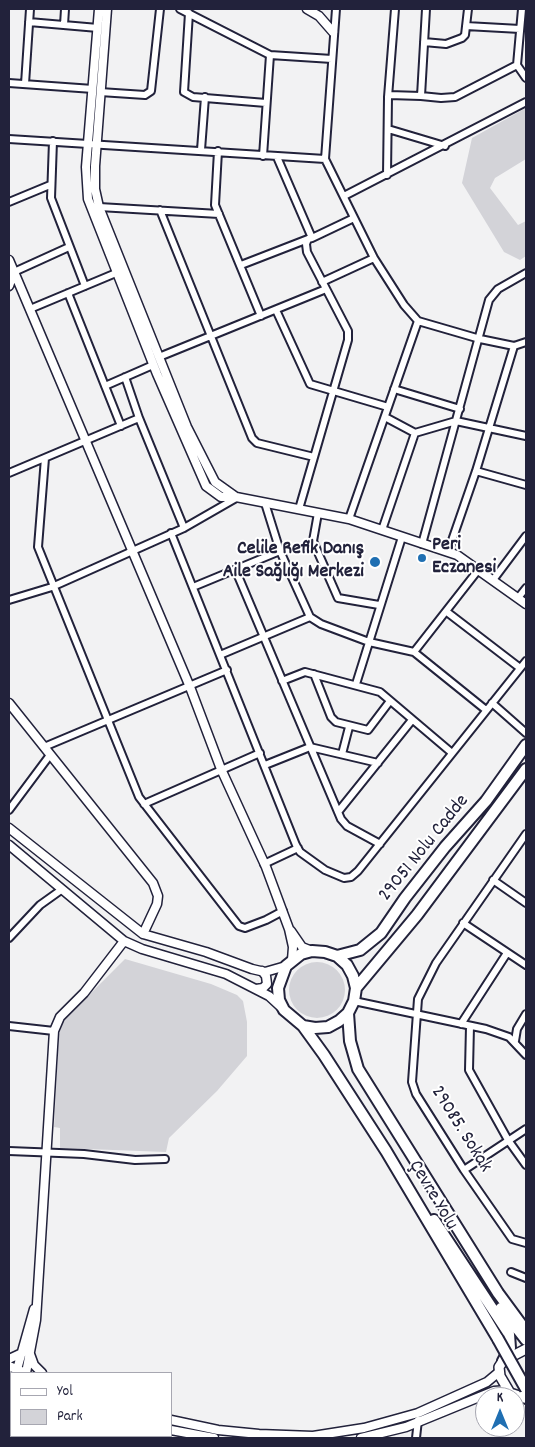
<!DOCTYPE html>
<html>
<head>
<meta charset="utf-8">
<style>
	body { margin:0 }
	#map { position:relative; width:535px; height:1447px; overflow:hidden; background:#f2f2f3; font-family:Dekko,sans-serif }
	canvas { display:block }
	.frame { position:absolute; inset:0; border:10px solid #22223b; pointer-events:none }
	.legend { position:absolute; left:10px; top:1372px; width:162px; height:65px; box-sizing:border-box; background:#fff; border:1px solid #a7a7b1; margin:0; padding:6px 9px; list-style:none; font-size:15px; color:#22223b }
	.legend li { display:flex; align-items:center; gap:10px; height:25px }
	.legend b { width:25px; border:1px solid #a7a7b1 }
	.north { position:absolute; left:475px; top:1387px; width:50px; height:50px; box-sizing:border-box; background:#fff; border:1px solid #a7a7b1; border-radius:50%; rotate:0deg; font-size:14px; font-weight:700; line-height:20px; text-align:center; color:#22223b }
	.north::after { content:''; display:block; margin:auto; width:18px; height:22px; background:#1f6fb2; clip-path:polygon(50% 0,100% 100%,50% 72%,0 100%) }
</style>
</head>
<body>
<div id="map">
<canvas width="535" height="1447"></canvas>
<div class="frame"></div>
<ul class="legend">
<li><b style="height:6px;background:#fff"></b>Yol</li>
<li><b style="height:14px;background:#d3d3d8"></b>Park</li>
</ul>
<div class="north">K</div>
</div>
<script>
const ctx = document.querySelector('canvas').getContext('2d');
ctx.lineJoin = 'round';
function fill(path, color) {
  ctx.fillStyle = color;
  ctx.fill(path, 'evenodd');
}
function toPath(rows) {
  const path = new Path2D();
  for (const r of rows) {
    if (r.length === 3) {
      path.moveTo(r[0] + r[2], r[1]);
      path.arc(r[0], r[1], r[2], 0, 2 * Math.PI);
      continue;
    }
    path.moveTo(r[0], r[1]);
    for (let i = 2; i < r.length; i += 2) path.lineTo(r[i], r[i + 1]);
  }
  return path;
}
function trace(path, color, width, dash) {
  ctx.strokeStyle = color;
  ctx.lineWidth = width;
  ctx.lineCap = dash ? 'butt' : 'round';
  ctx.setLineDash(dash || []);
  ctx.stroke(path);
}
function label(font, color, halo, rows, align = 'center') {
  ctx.font = font + ' Dekko,sans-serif';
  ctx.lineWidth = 4;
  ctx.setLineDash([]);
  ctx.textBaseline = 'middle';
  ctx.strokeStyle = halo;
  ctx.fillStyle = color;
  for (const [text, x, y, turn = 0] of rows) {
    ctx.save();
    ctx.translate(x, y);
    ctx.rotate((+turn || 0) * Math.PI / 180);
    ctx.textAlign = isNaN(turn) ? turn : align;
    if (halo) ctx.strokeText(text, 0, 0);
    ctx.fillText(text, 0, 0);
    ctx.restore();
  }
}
fill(toPath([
	[526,108,526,159,495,178,490,188,518,225,526,221,526,256,520,260,504,252,462,183,472,138],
	[125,959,211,984,237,995,243,1001,247,1022,247,1056,217,1091,169,1138,166,1152,60,1148,60,1128,54,1127,59,1034,64,1020],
	[317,990,28]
]), '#d3d3d8');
const minor = toPath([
	[180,9,270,55,332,59],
	[336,9,325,159,374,258,404,305,418,321,480,339,514,346,526,342],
	[426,9,421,96,441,98,455,97,517,65],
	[522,9,517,65,526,78],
	[189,13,184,92,193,97,266,103],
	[29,22,98,28],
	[64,25,65,9],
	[466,26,520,29],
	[424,42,446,44,462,38,465,35,468,9],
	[9,83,93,89],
	[25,84,30,9],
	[100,92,145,95,151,91,160,9],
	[389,95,421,96],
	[388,129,445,146],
	[9,139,325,159],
	[53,141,51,198,85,286],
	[201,150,205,97],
	[218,151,215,205,261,316],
	[263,156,270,55],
	[277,157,312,238,308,239,306,244,307,252,348,331,348,340,299,509],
	[387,175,388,97,395,9],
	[344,196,526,102],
	[9,202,50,185],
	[99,207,219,214],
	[160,210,252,438,257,443,314,457],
	[312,238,354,218],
	[241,265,308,239],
	[14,272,69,247],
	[322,282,374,258],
	[68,293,121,426],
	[30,309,116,273],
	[276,310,310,384,388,407],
	[159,357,326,289],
	[125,377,139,418],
	[105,386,153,365],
	[394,389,460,409],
	[385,417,415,433,456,421,526,436],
	[45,458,38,547,139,797,239,926,245,928,266,920,283,911],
	[476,471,526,485],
	[9,473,139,418,184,528],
	[265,503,280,551,310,617,321,624,369,642,414,652,486,710],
	[318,513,313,541,338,598,379,605],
	[349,519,418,321],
	[382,530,415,433],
	[171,533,296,845,300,852,325,870,344,878,351,877,358,871,526,661],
	[422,544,489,300,498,289,526,273],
	[448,552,476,471,514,346],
	[236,571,341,819,347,826,380,844],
	[493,580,526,536],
	[193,587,280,551],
	[518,598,526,588],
	[9,600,52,587,184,528,238,497],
	[447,612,520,668],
	[414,652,479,569],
	[220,655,310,617],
	[314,674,331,717,336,722,368,730,390,701],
	[282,681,305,672,380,692,452,753],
	[356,684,402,537],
	[492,703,526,733],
	[44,747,227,670],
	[342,754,349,727],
	[265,765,310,747,378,763],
	[144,804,260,753],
	[9,810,50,755],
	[338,812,412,720],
	[526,834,436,963,418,999,412,1082,416,1094,464,1170,512,1239,526,1243],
	[264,864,298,848],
	[493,880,526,903],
	[463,923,526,965],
	[9,938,40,905,61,890],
	[354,1001,486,1029,509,1037,526,1055],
	[461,1024,507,953],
	[9,1026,54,1031],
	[470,1026,469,1070,508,1140,526,1165],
	[515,1041,517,1029,526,1014],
	[9,1151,84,1154,135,1160,165,1159],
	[464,1170,526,1129],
	[511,1272,526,1278],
	[141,1438,142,1436],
	[416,1438,418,1420]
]);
const tertiary = toPath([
	[99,9,86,167,88,199,157,374,206,486,221,497,236,497,349,519,457,555,526,604],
	[107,9,95,166,95,189,99,207,187,427,215,482,236,497],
	[307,9,319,16,333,32],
	[9,260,190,687,221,769,266,867,289,929,293,947,292,960],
	[9,286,14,272],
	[9,703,153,883,158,896,157,904,143,934],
	[9,828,143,934,206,952,252,969,265,972,286,966],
	[9,845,124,941,142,949,226,974,269,996,282,1008],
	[291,931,302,947,312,951],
	[256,989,263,988,267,984,266,976,262,971],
	[30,1354,34,1365,42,1373],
	[9,1359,24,1352],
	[9,1366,21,1371],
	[16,1373,34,1309],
	[26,1373,36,1320,54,1031,60,1017,84,993,124,941],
	[9,1375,11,1376],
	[9,1412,11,1397],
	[171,1420,218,1430,259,1434,313,1436,364,1428,418,1413,487,1382,499,1372],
	[171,1430,214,1438],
	[17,1438,17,1436],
	[361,1438,406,1427,494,1391,508,1390]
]);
const secondary = toPath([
	[526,1349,503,1361,499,1367,500,1376,510,1393,522,1397,526,1396]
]);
const primary = toPath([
	[337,956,360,950,381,933,405,898,445,847,486,801,526,745],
	[356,988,353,976,347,965,337,956,325,952,312,951,301,954,286,966,278,988,279,1000,284,1010,303,1026,315,1028,328,1027,339,1021,348,1013,354,1001,356,988,417,915,526,769],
	[348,1013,350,1041,358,1069,498,1293,526,1331],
	[303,1026,324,1055,386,1151,498,1339],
	[434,1220,509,1334,510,1348,503,1361],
	[501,1308,526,1340],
	[522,1397,526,1398]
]);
trace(minor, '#22223b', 10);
trace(tertiary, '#22223b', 11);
trace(secondary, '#22223b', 12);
trace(primary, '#22223b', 14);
trace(minor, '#fff', 6);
trace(tertiary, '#fff', 8);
trace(secondary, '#fff', 9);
trace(primary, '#fff', 10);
const primaryBridge = toPath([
	[498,1339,526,1389]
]);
trace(primaryBridge, '#22223b', 14, []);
trace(primaryBridge, '#fff', 10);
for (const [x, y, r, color] of [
	[422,558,5,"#1f6fb2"],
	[375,562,6,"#1f6fb2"]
]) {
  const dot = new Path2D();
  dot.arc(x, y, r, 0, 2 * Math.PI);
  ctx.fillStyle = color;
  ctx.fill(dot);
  trace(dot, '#fff', 2);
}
label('bold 20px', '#22223b', '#fff', [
	["Peri",432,546],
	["Eczanesi",432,569],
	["Celile Refik Danış",364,550,"right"],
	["Aile Sağlığı Merkezi",364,573,"right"]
], 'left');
label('20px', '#22223b', '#fff', [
	["29051 Nolu Cadde",425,849,-51],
	["29085. Sokak",460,1130,58],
	["Çevre Yolu",432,1196,59]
]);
</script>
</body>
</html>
